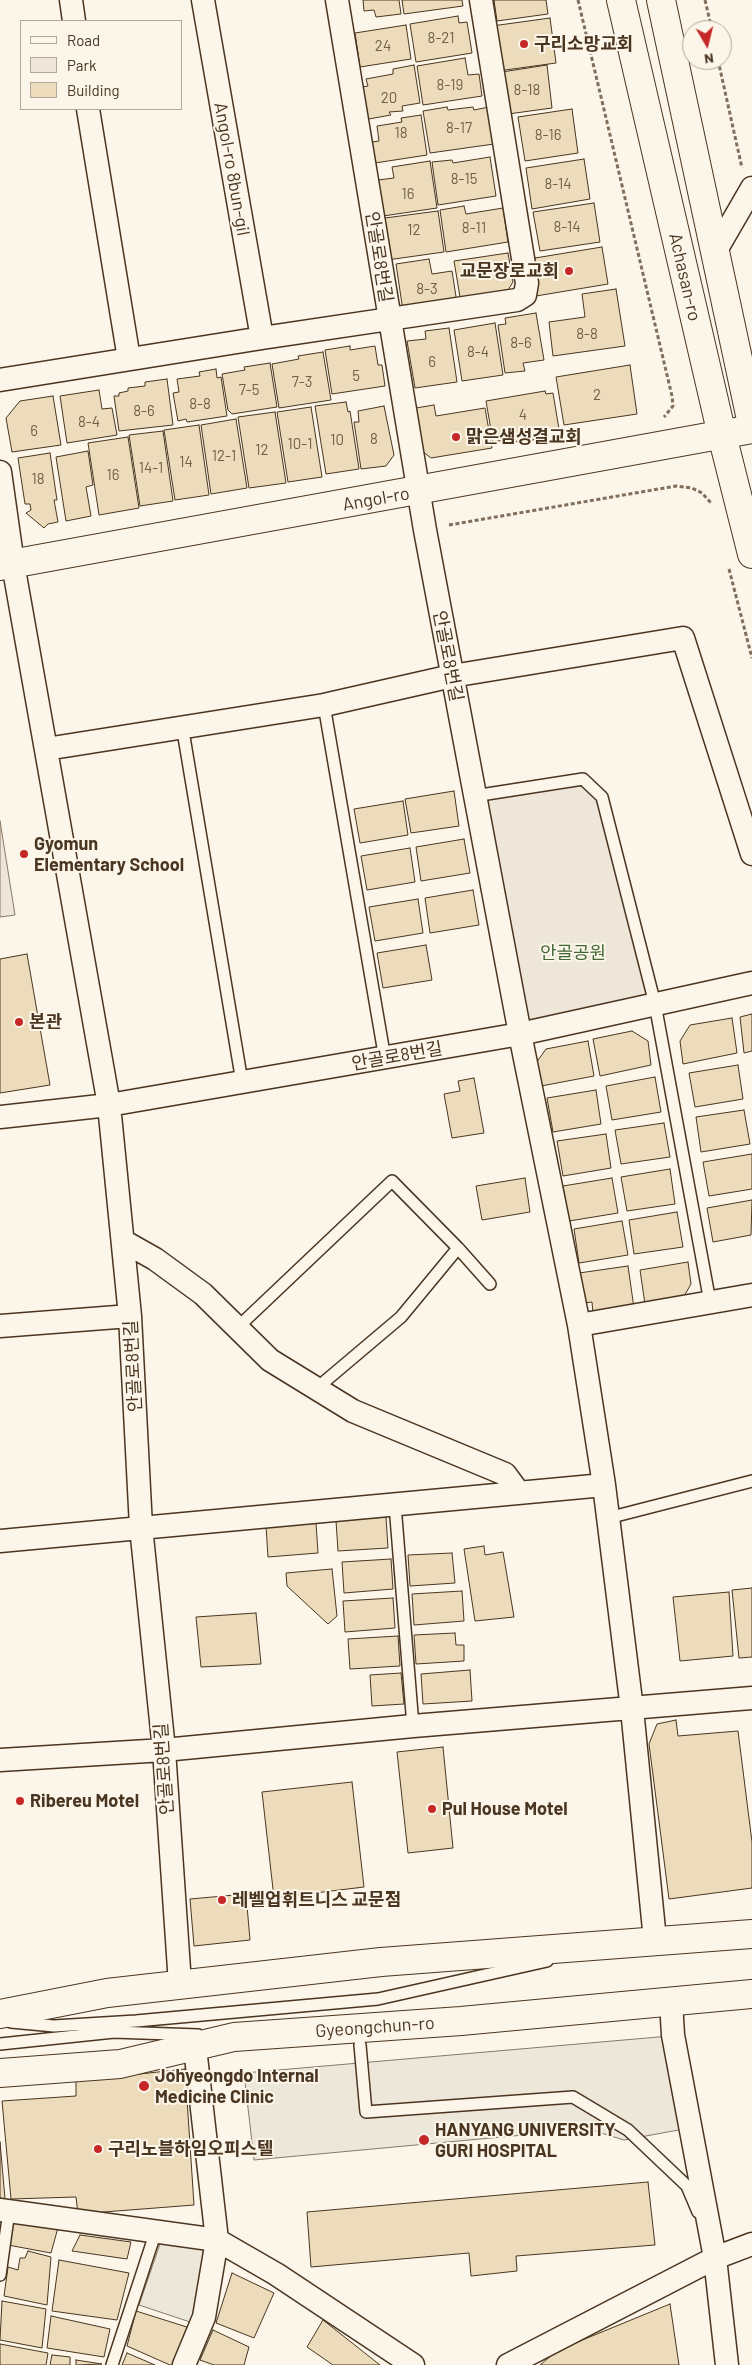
<!DOCTYPE html>
<html>
<head>
<meta charset="utf-8">
<style>
	body { margin:0 }
	#map { position:relative; width:752px; height:2365px; overflow:hidden; background:#fbf6e9; font-family:Barlow,sans-serif }
	canvas { display:block }
	.legend { position:absolute; left:20px; top:20px; width:162px; height:90px; box-sizing:border-box; background:#fbf6e9; border:1px solid #b4a999; margin:0; padding:6px 9px; list-style:none; font-size:15px; color:#4a3520 }
	.legend li { display:flex; align-items:center; gap:10px; height:25px }
	.legend b { width:25px; border:1px solid #b4a999 }
	.north { position:absolute; left:682px; top:20px; width:50px; height:50px; box-sizing:border-box; background:#fbf6e9; border:1px solid #b4a999; border-radius:50%; rotate:172deg; font-size:14px; font-weight:700; line-height:20px; text-align:center; color:#4a3520 }
	.north::after { content:''; display:block; margin:auto; width:18px; height:22px; background:#c62828; clip-path:polygon(50% 0,100% 100%,50% 72%,0 100%) }
</style>
</head>
<body>
<div id="map">
<canvas width="752" height="2365"></canvas>
<ul class="legend">
<li><b style="height:6px;background:#fbf6e9"></b>Road</li>
<li><b style="height:14px;background:#ede6d9"></b>Park</li>
<li><b style="height:14px;background:#ecdcbc"></b>Building</li>
</ul>
<div class="north">N</div>
</div>
<script>
const ctx = document.querySelector('canvas').getContext('2d');
ctx.lineJoin = 'round';
function fill(path, color) {
  ctx.fillStyle = color;
  ctx.fill(path, 'evenodd');
}
function toPath(rows) {
  const path = new Path2D();
  for (const r of rows) {
    path.moveTo(r[0], r[1]);
    for (let i = 2; i < r.length; i += 2) path.lineTo(r[i], r[i + 1]);
  }
  return path;
}
function trace(path, color, width, dash) {
  ctx.strokeStyle = color;
  ctx.lineWidth = width;
  ctx.lineCap = dash ? 'butt' : 'round';
  ctx.setLineDash(dash || []);
  ctx.stroke(path);
}
function label(font, color, halo, rows, align = 'center') {
  ctx.font = font + ' Barlow,"Noto Sans KR",sans-serif';
  ctx.lineWidth = 4;
  ctx.setLineDash([]);
  ctx.textBaseline = 'middle';
  ctx.strokeStyle = halo;
  ctx.fillStyle = color;
  for (const [text, x, y, turn = 0] of rows) {
    ctx.save();
    ctx.translate(x, y);
    ctx.rotate((+turn || 0) * Math.PI / 180);
    ctx.textAlign = isNaN(turn) ? turn : align;
    if (halo) ctx.strokeText(text, 0, 0);
    ctx.fillText(text, 0, 0);
    ctx.restore();
  }
}
const green = toPath([
	[583,779,602,797,655,1004,520,1034,474,796,583,779],
	[0,821,15,915,0,917,0,821]
]);
fill(green, '#ede6d9');
trace(green, '#887966', 1);
const parking = toPath([
	[670,2036,684,2129,624,2140,588,2129,254,2160,244,2073,670,2036],
	[162,2238,210,2245,193,2323,139,2305,162,2238]
]);
fill(parking, '#ede7d9');
trace(parking, '#887966', 1);
const building = toPath([
	[363,0,399,0,401,14,376,17,374,10,364,11,363,0],
	[402,0,462,0,463,6,404,14,402,0],
	[494,0,546,0,548,14,497,21,494,0],
	[458,16,459,23,467,22,472,53,416,62,410,24,458,16],
	[550,18,556,63,498,71,492,26,550,18],
	[406,25,411,59,360,67,355,33,406,25],
	[465,58,468,75,479,74,482,96,423,105,417,66,465,58],
	[414,65,420,103,402,106,403,111,389,112,391,115,363,120,362,87,368,86,366,79,393,74,393,69,414,65],
	[547,65,552,108,508,114,502,72,547,65],
	[447,107,448,110,473,107,474,110,489,107,494,144,430,153,423,111,447,107],
	[572,109,578,153,525,161,518,117,572,109],
	[421,115,427,155,375,163,372,142,379,141,377,126,402,122,401,118,421,115],
	[490,157,496,196,438,205,432,162,452,160,453,163,490,157],
	[584,159,590,199,532,209,526,168,584,159],
	[430,161,437,208,383,216,378,180,394,178,392,167,430,161],
	[594,203,600,242,540,251,533,212,594,203],
	[464,206,466,214,503,208,508,242,446,252,440,210,464,206],
	[438,211,444,252,387,260,388,242,385,218,438,211],
	[602,247,608,284,536,296,529,259,602,247],
	[508,253,513,282,508,290,499,291,500,297,461,303,454,261,508,253],
	[429,259,432,274,452,271,457,303,403,311,396,264,429,259],
	[616,289,625,346,553,356,549,322,585,317,582,294,616,289],
	[536,313,544,360,523,363,525,371,505,373,498,325,506,324,505,318,536,313],
	[495,323,503,375,462,381,454,330,495,323],
	[449,328,457,382,415,388,407,341,426,339,425,331,449,328],
	[350,346,350,350,375,346,378,365,382,365,385,386,332,394,325,350,350,346],
	[323,352,331,400,279,408,272,364,299,359,298,356,323,352],
	[270,363,277,407,232,414,228,410,222,374,245,370,244,367,270,363],
	[630,365,637,414,564,425,556,377,630,365],
	[216,369,217,378,221,377,227,416,187,422,186,419,178,421,173,393,179,392,177,379,200,376,199,372,216,369],
	[167,379,173,425,119,431,114,396,119,396,119,393,128,391,128,388,145,386,145,382,167,379],
	[99,390,102,409,112,408,117,435,67,443,60,396,99,390],
	[545,391,546,394,553,393,559,429,546,431,546,433,531,441,510,442,504,440,493,442,486,401,545,391],
	[53,396,61,445,12,452,6,418,20,401,53,396],
	[346,402,348,412,350,411,359,469,326,474,315,406,346,402],
	[434,405,436,416,485,408,492,448,431,458,417,447,410,409,434,405],
	[384,406,394,455,386,466,361,469,354,422,359,422,358,411,384,406],
	[311,407,322,477,288,482,277,412,311,407],
	[275,412,286,483,249,488,238,417,275,412],
	[236,419,247,488,211,494,201,425,236,419],
	[199,425,209,495,175,500,164,430,199,425],
	[163,431,173,501,140,506,129,435,163,431],
	[128,437,139,508,99,515,88,443,128,437],
	[88,451,93,485,86,487,91,516,66,521,56,457,88,451],
	[50,453,57,500,54,500,58,522,48,524,44,528,26,513,31,510,30,504,25,504,18,458,50,453],
	[454,791,459,826,411,833,405,799,454,791],
	[403,801,408,835,360,843,354,809,403,801],
	[464,839,470,873,421,881,416,847,464,839],
	[410,848,415,882,367,890,361,856,410,848],
	[473,890,479,925,430,933,425,898,473,890],
	[418,899,423,933,375,941,369,907,418,899],
	[426,945,432,980,383,988,377,953,426,945],
	[27,954,50,1085,0,1093,0,959,27,954],
	[752,1014,752,1051,744,1053,740,1017,752,1014],
	[732,1018,737,1053,683,1064,680,1041,690,1025,732,1018],
	[632,1031,648,1041,651,1065,600,1076,593,1039,632,1031],
	[588,1041,594,1076,541,1086,536,1063,546,1049,588,1041],
	[738,1065,743,1099,695,1107,689,1073,738,1065],
	[655,1077,661,1112,612,1120,606,1086,655,1077],
	[474,1078,484,1133,452,1138,444,1094,460,1091,458,1081,474,1078],
	[596,1090,601,1124,553,1132,547,1098,596,1090],
	[744,1110,750,1144,701,1152,696,1117,744,1110],
	[664,1123,670,1157,621,1164,615,1130,664,1123],
	[606,1134,611,1168,563,1176,557,1141,606,1134],
	[752,1154,752,1189,709,1196,703,1162,752,1154],
	[670,1169,675,1204,627,1211,621,1177,670,1169],
	[525,1178,530,1212,482,1220,476,1186,525,1178],
	[612,1178,618,1213,569,1221,563,1186,612,1178],
	[752,1200,751,1235,713,1242,707,1208,752,1200],
	[677,1212,683,1247,634,1254,629,1220,677,1212],
	[622,1221,628,1255,579,1263,574,1229,622,1221],
	[688,1262,691,1284,683,1298,645,1304,640,1270,688,1262],
	[628,1266,634,1308,593,1314,592,1302,583,1303,579,1273,628,1266],
	[386,1517,388,1548,338,1551,336,1521,386,1517],
	[316,1523,318,1553,268,1557,266,1526,316,1523],
	[484,1546,485,1555,503,1552,514,1617,475,1621,464,1549,484,1546],
	[452,1553,455,1583,410,1586,408,1555,452,1553],
	[391,1559,393,1589,344,1593,342,1562,391,1559],
	[332,1569,337,1616,328,1624,287,1586,286,1573,332,1569],
	[752,1588,752,1657,739,1658,732,1590,752,1588],
	[462,1591,464,1621,414,1625,412,1594,462,1591],
	[729,1592,733,1656,680,1661,673,1597,729,1592],
	[393,1598,395,1628,345,1632,343,1601,393,1598],
	[256,1613,261,1664,201,1667,196,1617,256,1613],
	[455,1633,456,1645,464,1645,464,1661,416,1664,414,1635,455,1633],
	[398,1636,400,1666,350,1669,348,1639,398,1636],
	[470,1670,472,1701,423,1704,421,1674,470,1670],
	[401,1673,404,1704,372,1706,370,1675,401,1673],
	[676,1720,678,1736,738,1731,752,1842,752,1888,669,1899,649,1744,657,1724,676,1720],
	[443,1747,453,1848,408,1853,397,1752,443,1747],
	[352,1782,364,1887,274,1898,262,1792,352,1782],
	[246,1894,250,1940,194,1946,190,1899,246,1894],
	[185,2069,194,2205,78,2214,76,2197,11,2199,2,2101,76,2096,76,2081,185,2069],
	[0,2142,5,2199,0,2198,0,2142],
	[648,2182,655,2245,516,2256,517,2271,471,2276,469,2253,311,2267,307,2212,648,2182],
	[14,2217,59,2224,51,2253,8,2245,14,2217],
	[80,2235,131,2242,127,2259,72,2251,80,2235],
	[28,2251,51,2257,47,2305,4,2296,8,2267,18,2270,20,2258,25,2258,28,2251],
	[59,2260,129,2273,117,2320,52,2311,59,2260],
	[232,2273,274,2293,254,2338,216,2323,232,2273],
	[2,2301,46,2309,42,2348,0,2340,2,2301],
	[670,2304,679,2365,540,2365,558,2350,670,2304],
	[136,2311,190,2328,176,2365,170,2365,127,2346,136,2311],
	[51,2316,110,2329,104,2357,47,2348,51,2316],
	[323,2320,380,2365,333,2365,307,2347,323,2320],
	[213,2330,249,2347,244,2365,214,2365,200,2360,213,2330],
	[0,2344,48,2353,46,2365,0,2365,0,2344],
	[127,2353,155,2365,122,2365,127,2353],
	[52,2355,70,2357,70,2365,50,2365,52,2355],
	[76,2360,102,2364,76,2365,76,2360]
]);
fill(building, '#ecdcbc');
trace(building, '#4a3520', 1);
const service = toPath([
	[324,705,385,1059],
	[182,725,242,1082],
	[474,796,583,779,602,797,655,1004,710,1302],
	[458,1248,490,1284],
	[237,1328,392,1181,458,1248,401,1317,317,1388],
	[395,1505,413,1726],
	[608,1518,752,1481],
	[11,2022,54,2026,136,2021,378,1999,547,1961],
	[0,2044,114,2032,198,2035],
	[360,2045,366,2112,573,2097,628,2130,687,2186,698,2212],
	[0,2275,9,2211],
	[112,2365,156,2231]
]);
const minor = toPath([
	[71,0,74,21],
	[203,0,262,338],
	[88,109,129,359],
	[715,252,752,188],
	[0,380,262,338,517,300,525,295,527,283,481,0],
	[0,472,13,564,109,1105,0,1117],
	[46,749,324,705,452,676,683,638,752,854],
	[752,983,520,1034,579,1325,752,1295],
	[123,1241,155,1259,203,1294,270,1360,353,1411,505,1474,519,1493],
	[579,1325,604,1485,632,1709,655,1940],
	[0,1326,130,1316],
	[0,1541,604,1485],
	[0,1760,164,1750,413,1726,752,1698],
	[180,1984,164,1750,141,1527,130,1316,109,1105,520,1034,425,530,337,0],
	[671,2002,673,2035,715,2258,727,2365],
	[0,2210,217,2240,276,2274,413,2365],
	[184,2365,204,2317,217,2240,195,2048],
	[508,2365,715,2258,752,2244]
]);
const tertiary = toPath([
	[0,566,752,429]
]);
const primary = toPath([
	[621,0,722,435,752,554],
	[661,0,752,424],
	[0,2014,107,1993,381,1962,752,1934],
	[0,2073,120,2064,234,2037,461,2021,752,1994]
]);
trace(service, '#4a3520', 14);
trace(minor, '#4a3520', 25);
trace(tertiary, '#4a3520', 30);
trace(primary, '#4a3520', 30);
trace(toPath([
	[578,0,672,396,673,406,664,417],
	[705,0,712,30],
	[718,60,742,168],
	[449,525,676,486,692,488,702,493,711,503],
	[729,569,752,658]
]), '#7f6f5c', 3, [4, 2.5]);
trace(service, '#fbf6e9', 11);
trace(minor, '#fbf6e9', 22);
trace(tertiary, '#fbf6e9', 28);
trace(primary, '#fbf6e9', 28);
for (const [x, y, r, color] of [
	[524,44,5,"#c62828"],
	[569,271,5,"#c62828"],
	[456,437,5,"#c62828"],
	[24,854,5,"#c62828"],
	[19,1022,5,"#c62828"],
	[20,1801,5,"#c62828"],
	[432,1809,5,"#c62828"],
	[222,1900,5,"#c62828"],
	[144,2086,6,"#c62828"],
	[424,2140,6,"#c62828"],
	[98,2149,5,"#c62828"]
]) {
  const dot = new Path2D();
  dot.arc(x, y, r, 0, 2 * Math.PI);
  ctx.fillStyle = color;
  ctx.fill(dot);
  trace(dot, '#fbf6e9', 2);
}
label('15px', '#725f47', null, [
	["8-21",441,38],
	["24",383,46],
	["8-19",450,85],
	["8-18",527,90],
	["20",389,98],
	["8-17",459,128],
	["18",401,133],
	["8-16",548,135],
	["8-15",464,179],
	["8-14",558,184],
	["16",408,194],
	["8-14",567,227],
	["8-11",474,228],
	["12",414,230],
	["8-3",427,289],
	["8-8",587,334],
	["8-6",521,343],
	["8-4",478,352],
	["6",432,362],
	["5",356,376],
	["7-3",302,382],
	["7-5",249,390],
	["2",597,395],
	["8-8",200,404],
	["8-6",144,411],
	["4",523,415],
	["8-4",89,422],
	["6",34,431],
	["8",374,439],
	["10",337,440],
	["10-1",300,444],
	["12",262,450],
	["12-1",224,456],
	["14",186,462],
	["14-1",151,468],
	["16",113,475],
	["18",38,479]
]);
label('bold 18px', '#4a3520', '#fbf6e9', [
	["구리소망교회",534,44],
	["교문장로교회",559,271,"right"],
	["맑은샘성결교회",466,437],
	["Gyomun",34,844],
	["Elementary School",34,865],
	["본관",29,1022],
	["Ribereu Motel",30,1801],
	["Pul House Motel",442,1809],
	["레벨업휘트니스 교문점",232,1900],
	["Johyeongdo Internal",155,2076],
	["Medicine Clinic",155,2097],
	["HANYANG UNIVERSITY",435,2130],
	["GURI HOSPITAL",435,2151],
	["구리노블하임오피스텔",108,2149]
], 'left');
label('18px', '#4a3520', '#fbf6e9', [
	["Angol-ro 8bun-gil",232,169,80],
	["안골로8번길",379,257,81],
	["Achasan-ro",685,277,77],
	["Angol-ro",376,499,-10],
	["안골로8번길",448,656,79],
	["안골로8번길",397,1056,-10],
	["안골로8번길",133,1366,-93],
	["안골로8번길",164,1769,-94],
	["Gyeongchun-ro",375,2027,-4]
]);
label('18px', '#436837', '#fbf6e9', [
	["안골공원",573,953]
]);
</script>
</body>
</html>
